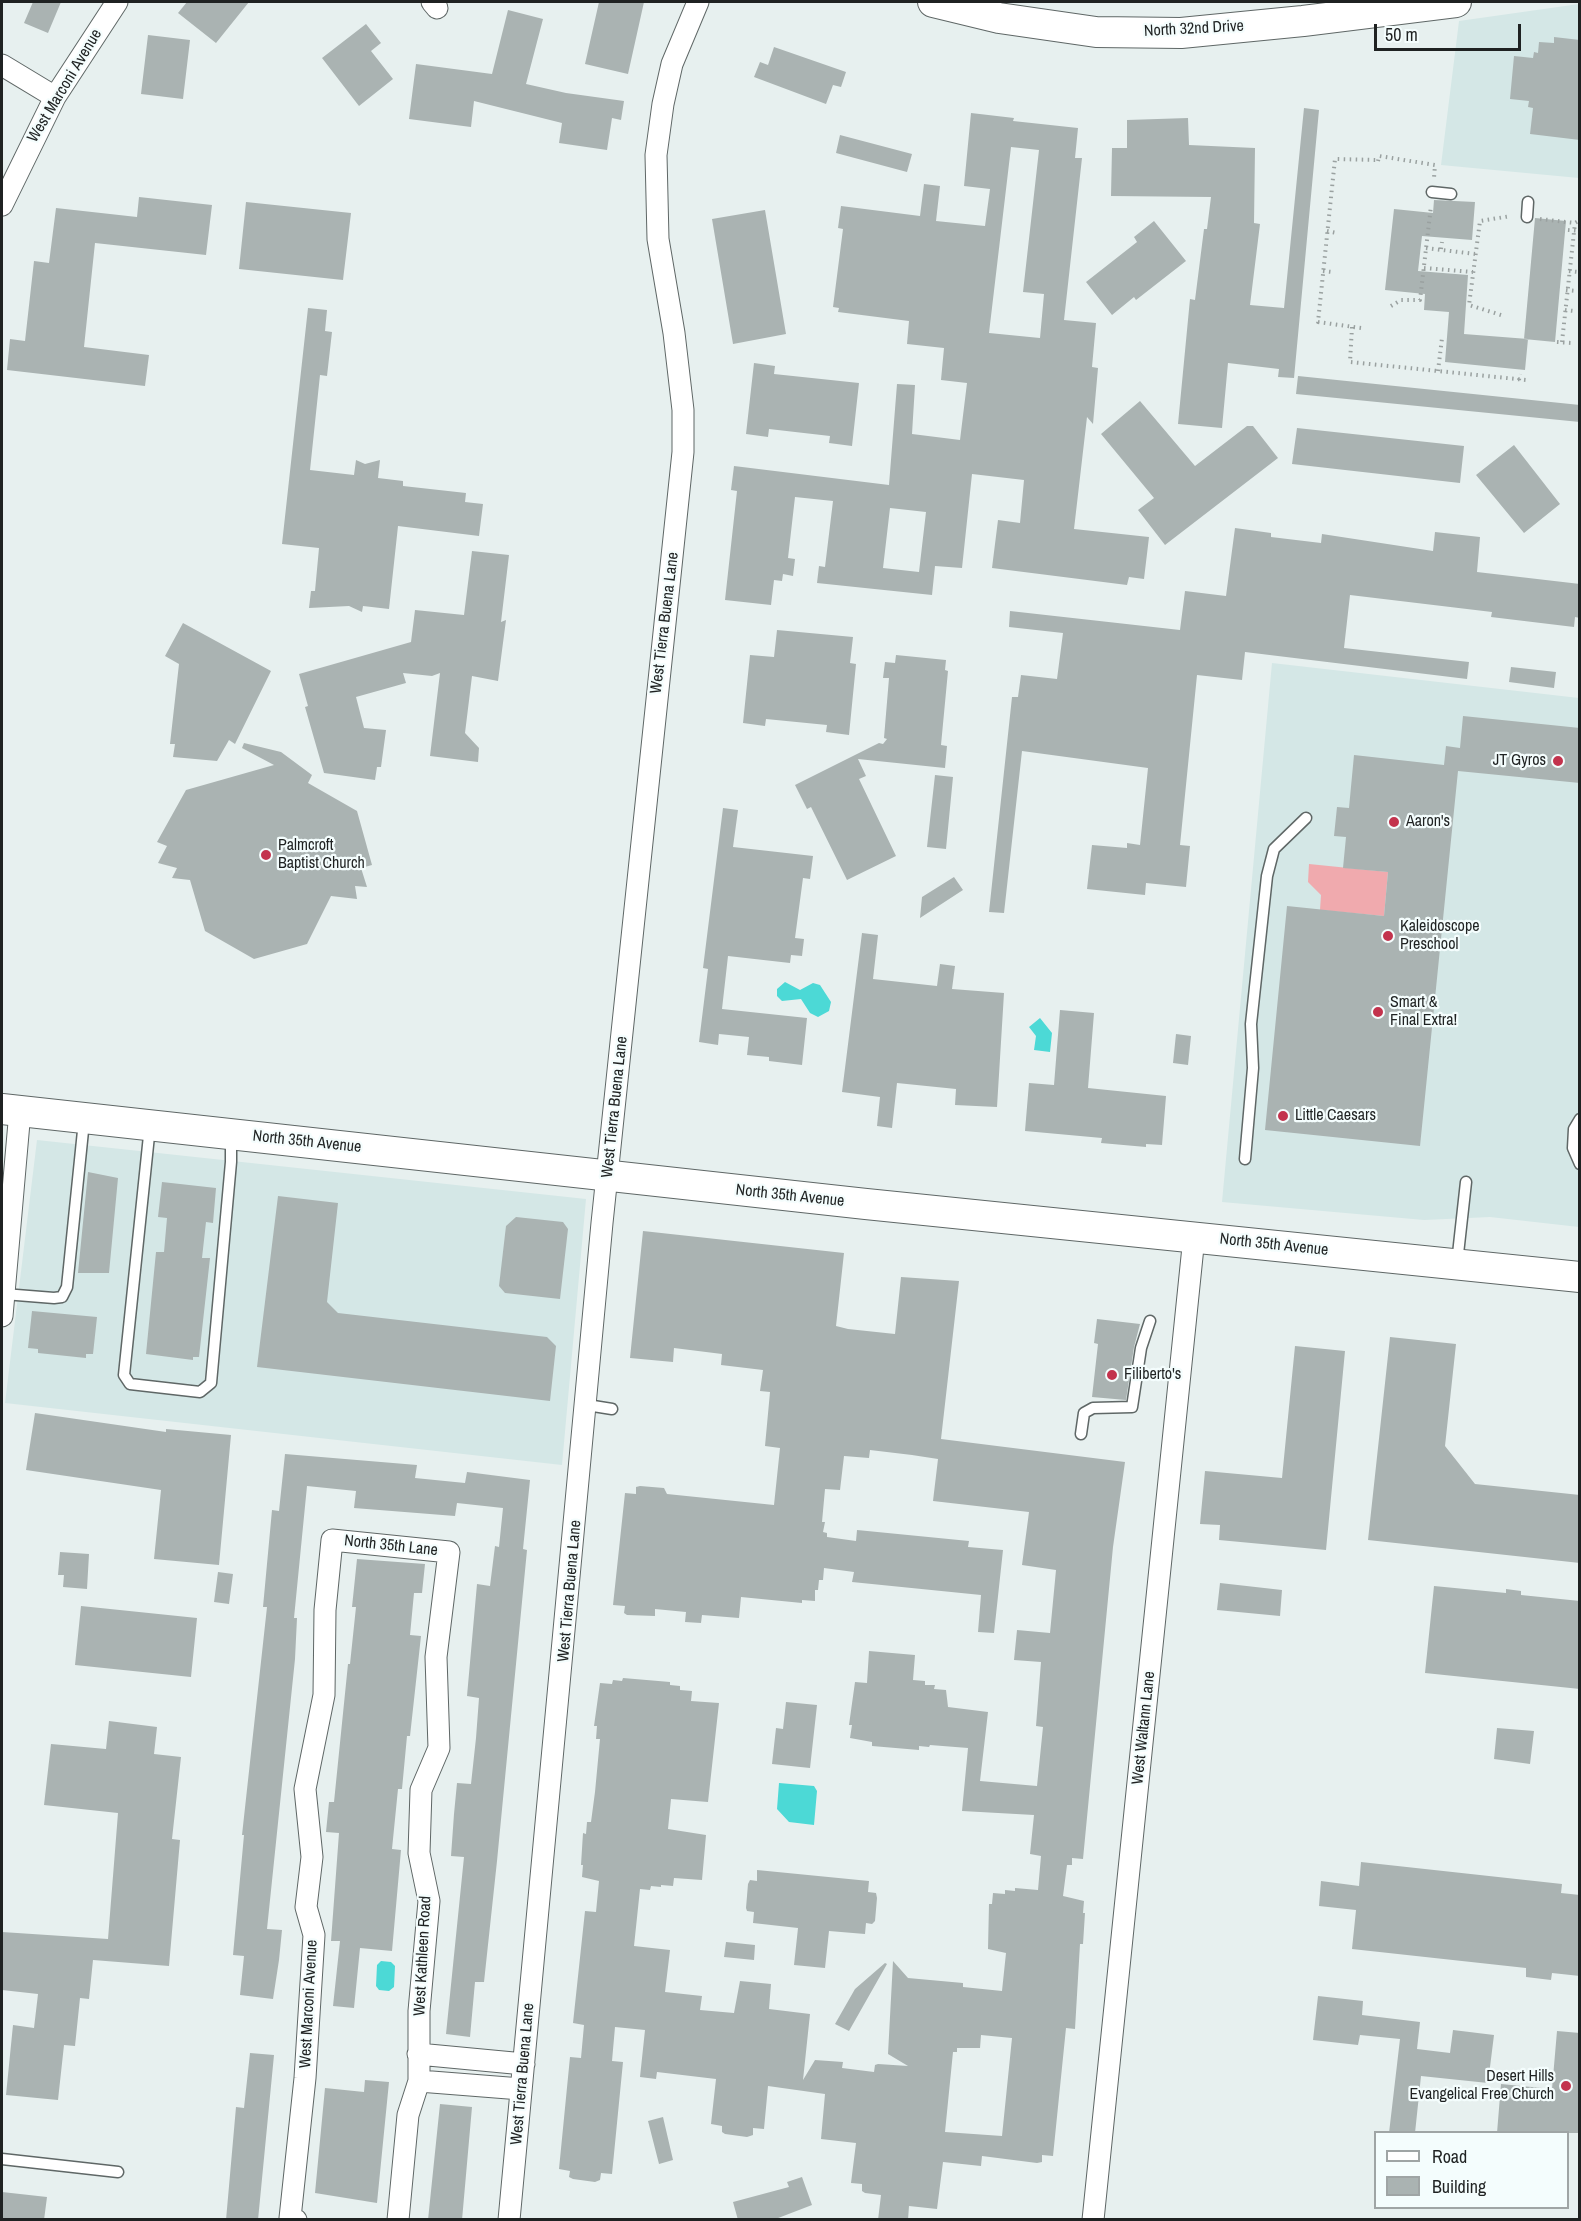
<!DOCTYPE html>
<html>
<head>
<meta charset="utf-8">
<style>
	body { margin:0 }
	#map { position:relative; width:1581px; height:2221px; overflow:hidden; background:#e7f0ef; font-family:"Archivo Narrow",sans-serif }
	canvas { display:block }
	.frame { position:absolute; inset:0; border:3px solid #1f2222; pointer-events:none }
	.legend { position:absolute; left:1374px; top:2131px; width:195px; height:78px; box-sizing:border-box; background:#f4fdfd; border:2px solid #9fa5a5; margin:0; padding:8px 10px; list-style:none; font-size:18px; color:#1f2222 }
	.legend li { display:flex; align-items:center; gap:12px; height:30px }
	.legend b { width:30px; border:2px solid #9fa5a5 }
	.scale { position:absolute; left:1374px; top:24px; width:147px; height:27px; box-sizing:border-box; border:3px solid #1f2222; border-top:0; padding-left:8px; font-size:18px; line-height:21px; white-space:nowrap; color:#1f2222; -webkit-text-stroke:4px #f4fdfd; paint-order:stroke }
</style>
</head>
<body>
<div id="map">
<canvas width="1581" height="2221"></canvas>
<div class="frame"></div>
<ul class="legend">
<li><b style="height:8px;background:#fff"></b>Road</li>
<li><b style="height:16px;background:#aab3b2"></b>Building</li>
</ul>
<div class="scale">50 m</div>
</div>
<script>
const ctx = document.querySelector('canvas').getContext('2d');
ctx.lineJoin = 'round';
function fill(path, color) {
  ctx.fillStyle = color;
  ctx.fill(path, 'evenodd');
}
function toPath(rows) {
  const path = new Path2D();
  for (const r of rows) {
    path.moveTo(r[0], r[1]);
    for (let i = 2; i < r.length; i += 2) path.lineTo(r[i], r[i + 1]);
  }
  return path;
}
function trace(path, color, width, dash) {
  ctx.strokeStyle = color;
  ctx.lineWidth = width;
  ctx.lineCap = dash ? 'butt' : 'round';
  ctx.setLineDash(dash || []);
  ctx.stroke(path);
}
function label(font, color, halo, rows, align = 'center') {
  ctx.font = font + ' "Archivo Narrow",sans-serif';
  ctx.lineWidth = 4.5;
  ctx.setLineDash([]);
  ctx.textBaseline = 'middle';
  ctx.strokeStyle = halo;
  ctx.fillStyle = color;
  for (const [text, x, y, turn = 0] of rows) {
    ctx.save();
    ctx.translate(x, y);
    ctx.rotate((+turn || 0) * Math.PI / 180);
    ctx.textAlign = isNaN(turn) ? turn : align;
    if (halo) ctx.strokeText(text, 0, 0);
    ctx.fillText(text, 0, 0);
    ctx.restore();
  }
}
fill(toPath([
	[1579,4,1579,178,1441,165,1459,21],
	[1272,663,1579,698,1579,1227,1490,1217,1424,1220,1222,1202],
	[37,1140,586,1199,562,1465,5,1403]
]), '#d4e7e6');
fill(toPath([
	[1309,864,1388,872,1384,916,1320,910,1321,895,1308,882]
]), '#f0aaae');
fill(toPath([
	[785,982,800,990,813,983,820,985,831,1002,829,1011,818,1017,810,1013,801,999,782,1001,777,996,777,989],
	[1040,1018,1052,1033,1050,1052,1034,1050,1036,1036,1029,1027],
	[779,1783,814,1786,817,1791,814,1825,789,1822,777,1809],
	[381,1961,391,1962,395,1966,394,1987,389,1991,379,1990,376,1986,377,1965]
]), '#4cd9d6');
fill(toPath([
	[33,2,61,2,48,33,24,23],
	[187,2,249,2,216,43,178,13],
	[599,2,644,2,628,74,585,64],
	[508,10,543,19,526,84,566,93,624,101,621,120,612,118,607,150,559,143,562,123,474,101,471,127,409,119,416,64,492,74],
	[366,24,381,43,371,51,393,79,359,106,322,58],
	[148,35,190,40,183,99,141,94],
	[1554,37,1580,40,1580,140,1530,134,1533,108,1528,107,1529,101,1510,99,1514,56,1533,58,1534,52,1538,53,1539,42,1554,43],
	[774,47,846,72,841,87,833,85,826,104,754,77,760,62,768,65],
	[1304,108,1319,110,1294,378,1278,377,1279,369,1228,363,1222,428,1178,424,1190,299,1195,300,1204,229,1207,229,1211,197,1111,196,1112,148,1127,148,1127,120,1188,118,1189,145,1255,148,1254,223,1260,224,1250,305,1284,308],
	[971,113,1014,118,1013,121,1078,128,1075,158,1082,158,1064,320,1096,323,1092,367,1098,368,1093,424,1087,417,1074,529,1149,537,1144,579,1129,577,1127,585,992,568,998,520,1020,523,1024,480,972,474,962,568,935,566,932,595,817,583,819,566,825,567,833,501,795,497,788,558,795,559,793,576,783,574,782,581,774,580,771,605,725,600,737,491,731,490,734,466,889,485,897,384,915,385,912,434,960,440,967,383,941,380,944,348,907,344,909,321,838,312,839,308,833,307,843,229,838,228,841,206,920,216,924,184,940,186,936,221,985,226,990,189,964,186],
	[1011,147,1039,150,1023,292,1044,294,1040,338,989,333],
	[890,508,926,512,919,572,883,568],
	[840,135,912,154,907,172,836,153],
	[139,197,212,205,206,255,95,243,84,347,149,355,145,386,7,370,10,339,25,341,34,261,49,263,56,208,137,217],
	[1434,200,1475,202,1472,240,1422,236,1418,271,1468,275,1464,334,1528,339,1525,370,1445,362,1449,312,1424,310,1425,294,1385,290,1394,209,1433,213],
	[246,202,351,213,343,280,239,269],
	[765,210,786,334,733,344,712,219],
	[1535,218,1566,221,1555,342,1524,339],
	[1154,221,1186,261,1136,300,1134,297,1112,315,1086,282,1137,242,1134,237],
	[308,308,327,310,325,331,332,332,327,376,320,375,310,470,354,475,356,460,365,464,380,460,378,478,403,481,403,486,466,493,465,502,483,504,479,536,398,526,389,609,363,606,362,612,349,606,309,608,311,591,315,591,319,548,282,544],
	[754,363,775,366,774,374,859,383,852,446,829,443,830,436,769,429,768,437,746,434],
	[1298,376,1580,405,1580,422,1296,394],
	[1140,401,1195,466,1247,426,1253,426,1278,458,1165,545,1138,510,1154,498,1101,434],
	[1297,428,1464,446,1460,483,1292,464],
	[1514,445,1560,504,1524,533,1476,475],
	[1235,528,1271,533,1271,537,1321,543,1322,534,1433,551,1435,532,1480,537,1477,572,1580,584,1580,618,1575,617,1574,627,1491,617,1492,612,1350,595,1344,648,1469,662,1467,679,1245,652,1242,680,1197,675,1180,845,1190,846,1186,887,1146,883,1145,895,1087,889,1092,845,1127,848,1127,843,1140,845,1148,768,1022,751,1004,913,989,912,1012,697,1018,697,1021,675,1057,679,1063,633,1009,627,1010,611,1180,630,1185,591,1226,596],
	[472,551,509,555,501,622,506,620,498,681,472,676,465,733,479,748,478,762,430,756,440,673,432,676,403,673,406,683,356,697,364,728,386,730,381,767,377,767,375,780,324,773,305,707,308,706,299,674,411,642,415,610,464,615],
	[183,623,271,671,235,744,229,740,217,761,173,757,175,744,170,744,179,664,165,656],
	[777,630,853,637,850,663,856,664,849,735,826,732,827,725,766,719,765,726,743,723,750,655,774,657],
	[896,655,946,660,945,670,948,671,941,745,947,746,945,768,858,759,866,776,859,779,896,856,847,880,811,807,807,809,795,785,879,743,883,744,887,739,884,738,889,678,883,678,885,662,895,663],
	[1511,667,1556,672,1554,688,1509,682],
	[1463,716,1580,728,1580,783,1458,771,1420,1146,1265,1130,1287,906,1384,916,1388,872,1343,868,1346,837,1334,836,1337,807,1349,808,1354,755,1444,765,1446,746,1460,748],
	[244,743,281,752,312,775,308,783,357,811,372,865,361,868,367,887,355,886,357,899,331,896,307,944,254,959,205,931,190,880,172,878,177,868,158,863,167,846,157,842,186,790,274,765,242,748],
	[935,775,953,777,946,849,927,847],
	[723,808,738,810,733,847,813,856,810,879,803,878,795,938,804,939,802,956,791,955,790,963,728,956,722,1009,807,1018,802,1065,769,1061,769,1057,747,1055,749,1037,719,1034,718,1045,699,1042,708,969,703,968],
	[954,877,963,890,920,918,922,897],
	[862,933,878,935,873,979,937,986,940,964,955,966,952,989,1004,993,997,1107,955,1105,956,1089,897,1083,892,1128,877,1126,880,1097,842,1092],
	[1060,1010,1094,1013,1088,1088,1166,1096,1162,1145,1146,1144,1146,1147,1101,1143,1102,1138,1025,1131,1029,1083,1054,1085],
	[1176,1034,1191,1036,1188,1065,1173,1063],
	[88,1172,118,1178,109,1273,78,1273],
	[162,1182,216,1188,213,1223,206,1222,202,1258,210,1258,199,1357,193,1357,193,1360,146,1354,156,1252,164,1252,167,1218,158,1217],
	[278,1196,338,1203,327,1302,338,1313,547,1337,556,1346,550,1401,257,1367],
	[516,1217,563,1222,568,1229,560,1299,505,1293,499,1286,506,1226],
	[643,1231,844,1253,836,1326,848,1329,895,1334,901,1277,959,1281,941,1439,1125,1462,1113,1547,1083,1859,1072,1858,1072,1865,1067,1865,1063,1896,1084,1901,1083,1913,1085,1913,1083,1944,1080,1944,1075,2029,1066,2028,1053,2156,1042,2155,1042,2162,1037,2163,982,2156,981,2166,943,2162,937,2209,909,2206,908,2220,878,2220,881,2195,865,2193,862,2191,862,2184,851,2183,856,2143,821,2139,825,2094,768,2086,764,2129,753,2128,753,2135,747,2137,725,2134,722,2132,722,2126,711,2124,716,2079,657,2072,656,2079,640,2077,645,2030,615,2027,612,2061,623,2062,612,2174,601,2173,600,2180,595,2182,573,2179,569,2177,570,2171,559,2169,570,2057,581,2058,584,2025,573,2023,585,1911,596,1912,599,1881,582,1877,583,1865,581,1865,583,1833,586,1834,587,1822,591,1822,595,1792,600,1739,596,1739,597,1726,594,1726,600,1683,612,1684,613,1680,622,1681,623,1678,670,1682,670,1685,680,1686,680,1690,692,1691,691,1701,719,1703,708,1802,671,1799,668,1829,706,1835,702,1880,674,1878,673,1886,661,1885,661,1887,651,1886,650,1890,640,1889,634,1946,670,1950,665,1992,702,1996,700,2010,734,2013,740,1981,771,1984,769,2009,810,2014,803,2080,815,2060,843,2062,842,2068,874,2072,875,2065,878,2064,908,2066,888,2054,893,1961,908,1978,963,1983,963,1987,1002,1991,1006,1953,988,1949,989,1904,992,1904,993,1893,1005,1894,1005,1890,1015,1891,1015,1888,1038,1890,1041,1856,1030,1854,1034,1815,962,1811,968,1748,930,1745,929,1747,919,1746,919,1750,872,1746,872,1742,850,1738,852,1725,849,1725,855,1682,867,1683,869,1651,915,1655,913,1680,925,1681,925,1685,935,1685,934,1689,946,1690,948,1707,988,1712,980,1781,1037,1786,1043,1727,1036,1726,1041,1662,1014,1660,1017,1630,1050,1633,1056,1570,1022,1565,1029,1512,933,1501,938,1459,912,1455,870,1450,869,1458,844,1456,840,1490,825,1489,822,1522,825,1522,823,1532,827,1533,827,1537,856,1541,857,1530,969,1541,968,1547,1003,1550,994,1633,978,1632,981,1595,852,1582,854,1572,824,1568,823,1580,819,1580,818,1590,815,1590,815,1601,802,1600,802,1603,741,1597,739,1618,702,1615,701,1623,685,1622,686,1612,655,1609,655,1616,627,1615,624,1613,625,1606,613,1605,625,1493,636,1494,636,1487,640,1486,664,1488,667,1494,774,1505,780,1448,765,1446,770,1392,760,1391,763,1370,721,1365,722,1354,674,1348,673,1362,630,1358],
	[981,2035,1012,2038,1002,2136,945,2132,953,2052,957,2052,957,2048,980,2048],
	[32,1311,97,1317,93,1354,86,1354,86,1358,38,1353,38,1349,28,1348],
	[1097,1319,1140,1324,1134,1347,1126,1400,1092,1397,1098,1344,1094,1343],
	[1390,1337,1456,1344,1445,1446,1475,1484,1580,1495,1580,1563,1368,1540],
	[1295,1346,1345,1351,1326,1550,1219,1540,1220,1525,1200,1524,1205,1471,1282,1478],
	[35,1413,166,1432,166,1429,231,1435,219,1565,154,1559,161,1490,26,1470],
	[285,1454,417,1465,415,1478,465,1483,467,1472,530,1480,523,1549,527,1550,497,1861,484,1982,475,1982,470,2037,446,2034,464,1857,451,1856,454,1814,457,1783,471,1784,476,1738,479,1698,467,1696,477,1584,490,1586,495,1546,499,1547,503,1508,457,1503,455,1516,354,1508,356,1491,307,1486,294,1618,297,1618,295,1659,267,1929,282,1930,279,1960,273,1999,240,1995,244,1956,233,1955,244,1835,242,1835,267,1607,263,1607,272,1510,279,1511],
	[60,1552,89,1554,87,1589,63,1587,64,1575,58,1575],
	[357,1559,425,1564,422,1593,414,1593,410,1635,421,1636,410,1736,407,1736,402,1789,398,1789,392,1849,401,1850,392,1951,360,1948,354,2008,333,2006,340,1941,331,1941,339,1833,326,1832,329,1802,334,1802,348,1664,350,1664,356,1607,352,1607],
	[218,1572,233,1574,229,1604,214,1602],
	[1220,1583,1282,1590,1280,1616,1217,1610],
	[1434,1586,1506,1593,1506,1589,1521,1591,1521,1595,1580,1601,1580,1689,1425,1673],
	[81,1606,197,1618,191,1677,75,1665],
	[786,1702,817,1705,810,1768,772,1764,776,1728,783,1729],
	[109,1721,157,1727,154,1754,181,1757,172,1839,180,1840,169,1966,93,1960,89,1999,80,1998,75,2046,64,2045,58,2100,6,2095,13,2025,34,2028,38,1994,2,1990,2,1932,108,1939,118,1813,44,1805,51,1744,106,1749],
	[1497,1728,1534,1731,1530,1764,1494,1759],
	[1361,1862,1562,1884,1561,1893,1580,1895,1580,1976,1552,1973,1551,1980,1526,1977,1526,1968,1352,1949,1356,1910,1319,1906,1321,1881,1359,1886],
	[757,1870,869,1881,868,1892,876,1893,877,1898,875,1921,872,1924,866,1923,865,1934,829,1931,825,1968,794,1965,798,1928,753,1923,754,1912,747,1911,746,1908,748,1884,750,1880,757,1881],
	[726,1942,755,1945,754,1960,724,1957],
	[885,1963,887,1964,849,2031,835,2024,855,1989],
	[1318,1996,1363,2001,1362,2015,1420,2022,1417,2049,1450,2053,1453,2030,1494,2035,1488,2083,1421,2076,1415,2133,1389,2133,1400,2039,1360,2035,1358,2045,1313,2040],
	[1557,2031,1580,2033,1580,2133,1497,2133,1501,2084,1552,2089],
	[250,2053,274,2055,258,2220,226,2220,236,2107,244,2108],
	[365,2080,389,2082,377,2203,315,2193,325,2088,364,2092],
	[440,2104,472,2107,462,2220,428,2220],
	[663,2117,673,2160,659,2164,648,2121],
	[802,2177,812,2205,773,2220,738,2220,733,2202,789,2187,787,2182],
	[2,2192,47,2197,44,2220,2,2220]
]), '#aab3b2');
const lane = toPath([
	[1432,192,1451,194],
	[1527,217,1528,202],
	[1580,1119,1574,1129,1573,1148,1580,1164],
	[150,1126,124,1375,130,1384,200,1392,211,1383,231,1162,231,1136],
	[1245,1159,1253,1068,1251,1024,1267,876,1274,849,1306,818],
	[1457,1263,1466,1182],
	[4,1294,54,1298,62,1297,67,1287,84,1121],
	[587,1405,612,1409],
	[1081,1434,1084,1413,1093,1408,1132,1407,1141,1348,1150,1321],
	[2,2159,118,2172]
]);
const street = toPath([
	[432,2,437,8],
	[2,65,55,97],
	[2,205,55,97,117,2],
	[2,1316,20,1111],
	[418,2054,524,2064],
	[419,2081,521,2089],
	[296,2220,290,2218,305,2078,314,1935,306,1907,312,1857,305,1789,324,1695,325,1610,332,1540,449,1552,436,1657,439,1748,421,1790,419,1853,429,1901,419,2011,419,2081,408,2115,398,2220],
	[509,2220,602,1223,683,452,683,410,674,333,658,239,656,155,663,104,672,64,698,2],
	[1093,2220,1194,1237]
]);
const secondary = toPath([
	[933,2,999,18,1096,32,1181,33,1303,21,1456,2],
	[2,1109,866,1204,1580,1277]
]);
trace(lane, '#5f6766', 13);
trace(street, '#5f6766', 23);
trace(secondary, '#5f6766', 32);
trace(toPath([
	[1378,161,1379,156,1435,165,1434,178],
	[1540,219,1575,223,1580,220],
	[1568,230,1580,231],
	[1327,231,1337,233],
	[1426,248,1475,254],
	[1441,249,1442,242],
	[1424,268,1473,272],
	[1323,271,1332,272],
	[1569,271,1578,272],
	[1566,290,1576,291],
	[1391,306,1401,300,1420,300,1431,206],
	[1565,310,1574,311],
	[1501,315,1469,305,1480,221,1511,216],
	[1352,327,1350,362,1526,380],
	[1361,328,1318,322,1335,159,1378,160],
	[1557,342,1572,343],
	[1562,342,1575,223],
	[1438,371,1442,338],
	[1519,380,1520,374]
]), '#9aa1a0', 4, [1.5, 4.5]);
trace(lane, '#fff', 10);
trace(street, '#fff', 21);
trace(secondary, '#fff', 30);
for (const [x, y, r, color] of [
	[1558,761,6,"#c3334d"],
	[1394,822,6,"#c3334d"],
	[266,855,6,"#c3334d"],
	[1388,936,6,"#c3334d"],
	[1378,1012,6,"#c3334d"],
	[1283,1116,6,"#c3334d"],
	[1112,1375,6,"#c3334d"],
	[1566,2086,6,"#c3334d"]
]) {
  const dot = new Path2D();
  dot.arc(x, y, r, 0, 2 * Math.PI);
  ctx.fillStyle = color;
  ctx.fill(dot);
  trace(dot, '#f4fdfd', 2);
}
label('16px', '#1f2222', '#f4fdfd', [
	["North 32nd Drive",1194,29,-3],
	["West Marconi Avenue",65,86,-59],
	["West Tierra Buena Lane",665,623,-83],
	["West Tierra Buena Lane",615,1107,-84],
	["North 35th Avenue",307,1142,6],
	["North 35th Avenue",790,1196,6],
	["North 35th Avenue",1274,1245,6],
	["North 35th Lane",391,1546,6],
	["West Tierra Buena Lane",570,1591,-85],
	["West Waltann Lane",1144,1728,-84],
	["West Kathleen Road",423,1956,-87],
	["West Marconi Avenue",309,2004,-87],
	["West Tierra Buena Lane",523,2074,-85]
]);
label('16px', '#1f2222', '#f4fdfd', [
	["JT Gyros",1546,761,"right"],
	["Aaron's",1406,822],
	["Palmcroft",278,846],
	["Baptist Church",278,864],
	["Kaleidoscope",1400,927],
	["Preschool",1400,945],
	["Smart &",1390,1003],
	["Final Extra!",1390,1021],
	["Little Caesars",1295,1116],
	["Filiberto's",1124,1375],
	["Desert Hills",1554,2077,"right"],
	["Evangelical Free Church",1554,2095,"right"]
], 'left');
</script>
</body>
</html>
